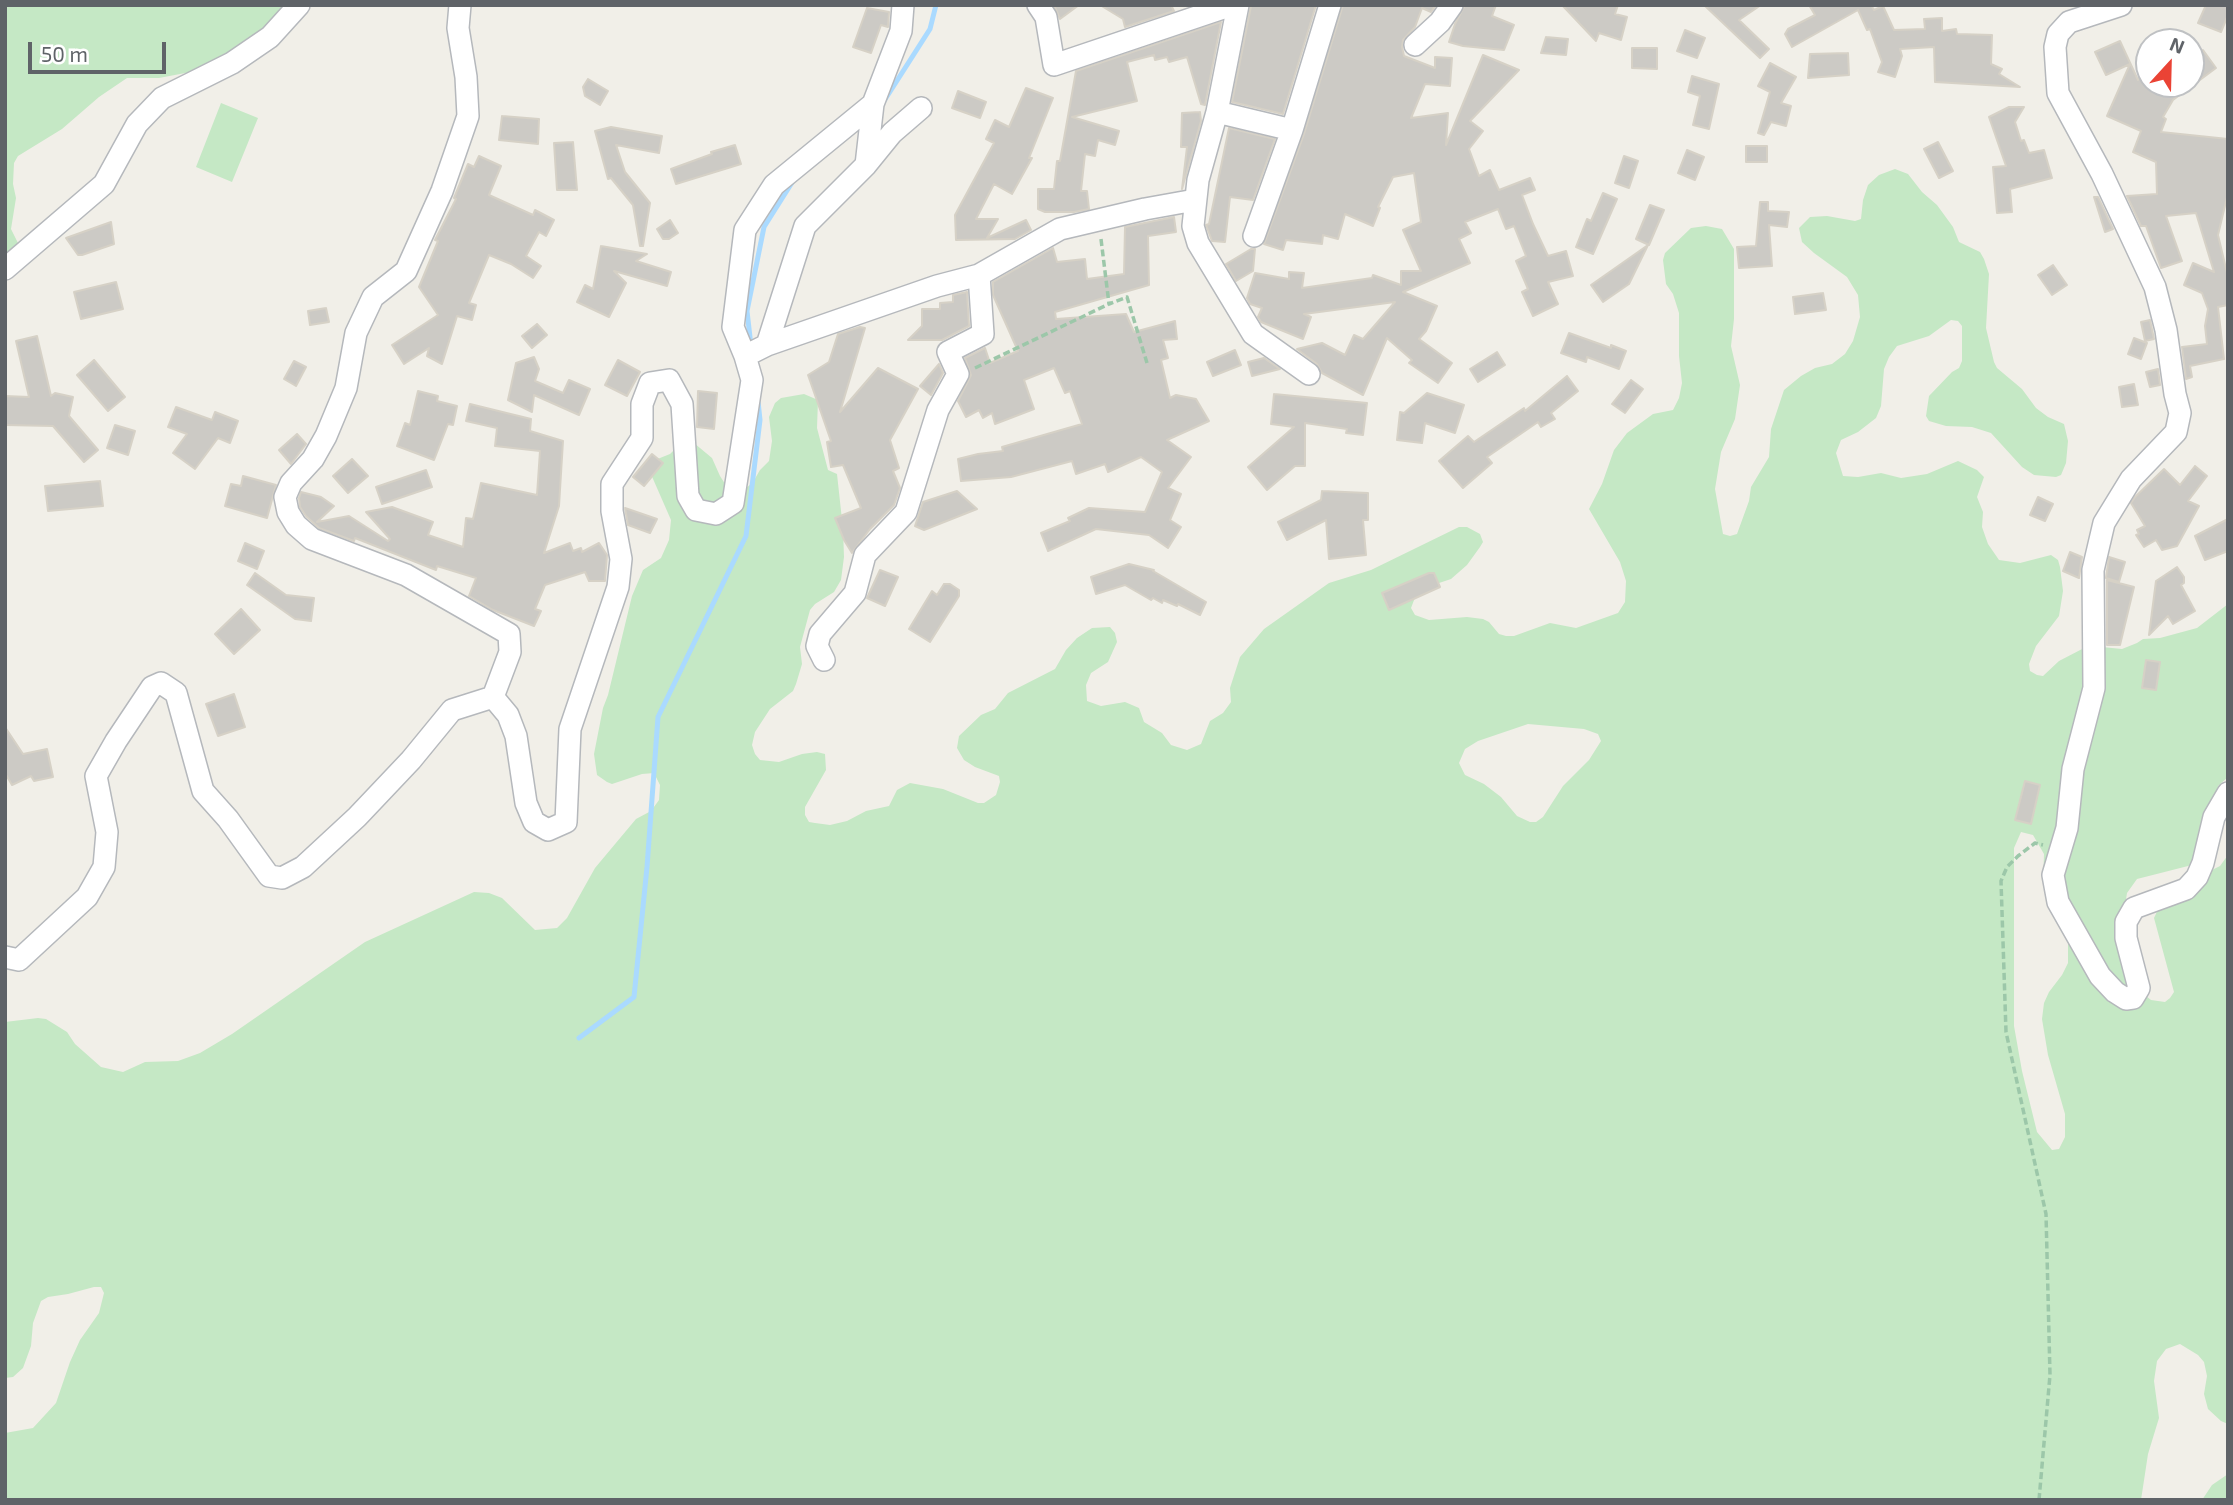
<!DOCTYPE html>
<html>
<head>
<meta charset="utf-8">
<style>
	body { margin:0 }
	#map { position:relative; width:2233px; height:1505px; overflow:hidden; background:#f1efe8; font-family:"Exo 2",sans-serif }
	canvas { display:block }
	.frame { position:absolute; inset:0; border:7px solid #5f6368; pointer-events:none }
	.north { position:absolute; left:2135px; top:28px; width:70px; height:70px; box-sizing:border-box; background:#fff; border:2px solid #bfc1c3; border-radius:50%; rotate:22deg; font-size:19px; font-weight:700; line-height:28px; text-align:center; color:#5f6368 }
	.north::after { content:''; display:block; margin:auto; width:24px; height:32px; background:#ea4335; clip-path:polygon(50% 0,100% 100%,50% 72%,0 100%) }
	.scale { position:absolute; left:28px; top:42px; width:138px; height:32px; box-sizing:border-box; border:4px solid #5f6368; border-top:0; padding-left:9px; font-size:21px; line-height:24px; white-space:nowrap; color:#5f6368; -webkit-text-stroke:5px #fff; paint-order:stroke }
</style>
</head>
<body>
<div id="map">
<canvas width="2233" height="1505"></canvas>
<div class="frame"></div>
<div class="north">N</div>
<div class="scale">50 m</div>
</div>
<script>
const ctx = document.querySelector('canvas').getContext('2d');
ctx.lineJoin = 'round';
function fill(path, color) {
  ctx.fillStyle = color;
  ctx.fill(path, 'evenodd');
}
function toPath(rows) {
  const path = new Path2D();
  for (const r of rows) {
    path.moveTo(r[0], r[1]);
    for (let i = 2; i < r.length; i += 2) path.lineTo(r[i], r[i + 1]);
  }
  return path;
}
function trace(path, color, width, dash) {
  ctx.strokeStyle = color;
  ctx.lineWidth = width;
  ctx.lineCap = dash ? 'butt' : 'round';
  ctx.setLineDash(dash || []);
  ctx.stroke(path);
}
fill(toPath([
	[5,5,296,5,253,40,201,70,159,78,127,78,99,97,62,129,18,156,14,163,13,184,16,198,11,229,18,243,10,260,5,264],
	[221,103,258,118,232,182,196,167],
	[1895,169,1908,174,1922,192,1937,205,1953,227,1959,242,1980,252,1984,259,1989,274,1986,328,1994,362,1997,368,2022,389,2036,408,2048,417,2064,424,2068,441,2066,463,2061,475,2056,477,2034,475,2022,467,1991,433,1972,427,1946,426,1929,421,1926,416,1929,396,1952,372,1959,368,1962,361,1962,326,1958,321,1951,320,1929,336,1897,346,1889,357,1884,369,1881,406,1876,418,1858,432,1841,440,1836,453,1843,476,1858,477,1881,473,1901,478,1927,474,1958,461,1977,470,1984,477,1977,497,1983,512,1982,527,1988,544,1999,560,2020,563,2051,555,2058,560,2060,567,2063,591,2059,616,2036,646,2029,664,2030,671,2037,675,2043,676,2059,661,2086,647,2092,646,2122,649,2137,643,2143,639,2160,638,2197,628,2228,604,2228,777,2218,786,2216,800,2192,865,2137,879,2127,893,2122,925,2131,984,2151,1000,2165,1002,2170,998,2174,992,2154,918,2162,901,2200,876,2220,866,2228,855,2228,1424,2221,1421,2208,1409,2204,1394,2207,1376,2204,1362,2198,1355,2180,1344,2166,1349,2157,1361,2154,1381,2159,1418,2148,1454,2141,1500,5,1500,5,1433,33,1428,56,1403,70,1362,80,1340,99,1313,104,1293,101,1287,94,1287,68,1294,48,1297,41,1301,33,1323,31,1346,23,1368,13,1377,5,1378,5,1022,38,1018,46,1019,67,1032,75,1044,101,1067,123,1072,145,1062,178,1061,200,1053,232,1034,365,942,474,892,489,893,502,898,535,930,557,928,567,918,595,868,636,819,651,811,659,800,660,785,654,773,642,774,612,784,607,782,597,775,594,754,603,708,608,695,632,596,643,570,661,558,669,540,671,520,650,472,655,460,670,454,679,445,694,443,712,458,720,476,729,490,743,491,753,482,760,470,769,461,772,441,769,417,775,403,781,398,804,394,818,400,817,428,828,470,837,474,843,529,844,557,841,580,834,592,815,604,810,610,800,647,802,664,796,684,793,691,770,709,755,732,752,745,755,754,760,760,779,762,802,754,817,752,825,754,826,770,805,807,805,815,809,822,815,823,830,825,847,821,866,811,889,806,897,790,910,783,943,789,978,803,984,803,996,795,1000,782,999,776,975,767,964,760,957,748,959,736,981,715,995,709,1008,693,1055,669,1066,650,1077,638,1092,628,1110,627,1115,633,1117,642,1108,662,1091,673,1086,685,1087,701,1101,706,1125,702,1139,708,1144,722,1162,733,1171,745,1187,750,1201,744,1210,721,1223,713,1231,702,1230,688,1240,657,1264,629,1329,583,1371,570,1459,527,1467,527,1480,534,1483,542,1480,547,1467,565,1451,579,1430,586,1416,595,1411,608,1415,615,1429,620,1467,617,1483,619,1489,622,1499,634,1506,636,1514,636,1550,623,1576,628,1618,613,1625,602,1626,581,1620,562,1589,509,1602,484,1614,450,1627,433,1653,414,1673,410,1679,398,1682,383,1679,356,1679,313,1673,294,1666,284,1663,260,1665,253,1691,228,1706,226,1722,229,1734,249,1734,319,1731,346,1740,385,1735,419,1721,452,1715,489,1723,534,1730,536,1737,534,1749,501,1751,487,1769,457,1771,429,1784,390,1801,376,1815,368,1832,364,1845,354,1853,341,1860,317,1858,295,1847,277,1814,253,1802,242,1799,228,1810,217,1827,216,1855,221,1861,219,1863,200,1868,185,1879,175],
	[1528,724,1584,729,1598,734,1601,741,1589,760,1563,786,1543,817,1536,822,1530,822,1517,816,1501,797,1484,784,1465,775,1459,763,1465,749,1478,741],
	[2021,832,2033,835,2044,854,2043,884,2046,897,2068,941,2068,963,2062,975,2049,992,2044,1003,2042,1019,2048,1055,2065,1114,2065,1137,2059,1149,2052,1150,2037,1132,2022,1071,2014,1026,2014,848],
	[2228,1474,2228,1500,2202,1500,2212,1485]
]), '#c5e8c5');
trace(toPath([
	[884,101,930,29,936,5],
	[751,346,747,311,764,227,793,181],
	[579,1038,634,997,647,867,658,717,746,536,760,420,758,401]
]), '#aadaff', 5);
const building = toPath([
	[1054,5,1079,5,1060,19,1054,5],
	[1100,5,1171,5,1174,11,1125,27,1123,19,1100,5],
	[1255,5,1316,5,1283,114,1232,102,1251,6,1255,5],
	[1343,5,1436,5,1431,12,1422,8,1415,27,1403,40,1402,47,1404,56,1435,68,1435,57,1452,58,1450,86,1425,84,1411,118,1448,113,1446,145,1483,55,1519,70,1470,121,1483,131,1469,149,1479,176,1490,170,1499,190,1530,178,1535,190,1522,195,1533,224,1548,256,1566,251,1573,276,1548,282,1558,304,1533,316,1522,292,1528,289,1516,261,1526,256,1514,226,1506,229,1498,209,1465,222,1471,233,1459,239,1470,263,1403,292,1437,306,1426,331,1419,339,1452,363,1438,383,1409,363,1412,360,1387,338,1363,395,1322,373,1317,364,1297,349,1322,343,1345,355,1354,335,1363,339,1395,302,1304,314,1311,317,1303,339,1261,322,1258,317,1262,308,1250,304,1247,298,1255,273,1289,279,1289,272,1304,273,1302,288,1372,278,1373,275,1401,285,1401,271,1421,271,1403,230,1421,222,1414,173,1393,177,1378,207,1380,208,1373,226,1345,214,1338,239,1323,235,1322,244,1286,240,1283,250,1264,244,1304,134,1343,5],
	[1465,5,1496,5,1492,16,1514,25,1504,50,1463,46,1449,42,1455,24,1465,5],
	[1562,5,1618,5,1615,14,1627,17,1621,40,1599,33,1596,41,1562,5],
	[1704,5,1761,5,1739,20,1769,49,1760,58,1704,5],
	[1809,5,1871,5,1874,10,1883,6,1894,30,1925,29,1924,19,1942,18,1942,31,1956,29,1957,34,1992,35,1991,64,2002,69,1999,74,2020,87,1935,82,1934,47,1900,49,1902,56,1895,77,1878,72,1882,62,1870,29,1867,30,1858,10,1792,47,1785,34,1788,29,1815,15,1809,5],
	[2206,5,2228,5,2228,15,2221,32,2198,23,2206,5],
	[867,8,889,12,888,27,881,25,871,53,853,47,867,8],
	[1221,22,1205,105,1201,104,1187,57,1169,62,1167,57,1155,60,1154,55,1127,62,1137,101,1072,117,1119,131,1115,145,1098,140,1095,156,1085,154,1081,191,1087,191,1089,209,1074,212,1045,212,1038,209,1038,189,1054,189,1057,161,1060,161,1076,71,1221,22],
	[1685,30,1705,38,1697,58,1677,51,1685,30],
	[1546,37,1568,39,1566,55,1541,53,1546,37],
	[2120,41,2138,80,2142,73,2149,77,2149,84,2191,84,2191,59,2203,50,2216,68,2173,100,2163,117,2166,119,2161,132,2228,139,2228,193,2218,235,2228,277,2228,305,2218,307,2224,359,2190,366,2192,377,2186,379,2182,347,2207,344,2205,326,2208,309,2202,293,2184,285,2193,263,2214,272,2196,213,2166,216,2182,261,2161,268,2146,226,2141,226,2127,196,2157,194,2156,162,2133,152,2141,131,2107,116,2130,64,2106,75,2095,52,2120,41],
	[1632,48,1657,48,1657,69,1632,68,1632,48],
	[1848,53,1849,75,1808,78,1810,54,1848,53],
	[1770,63,1796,77,1781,103,1791,106,1786,126,1771,122,1764,135,1758,133,1770,92,1758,86,1770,63],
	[1692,76,1719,84,1709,129,1693,125,1700,96,1688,92,1692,76],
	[588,79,608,91,600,105,585,96,583,87,588,79],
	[1026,88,1053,98,1029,158,1032,158,1012,194,994,184,976,219,998,219,987,238,1026,220,1031,230,1015,239,956,240,955,215,994,143,986,139,995,120,1009,127,1026,88],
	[958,91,986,102,980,118,952,108,958,91],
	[2009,107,2024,107,2015,122,2021,141,2024,140,2029,153,2044,150,2052,178,2010,189,2012,212,1997,213,1993,167,2006,166,1989,117,2009,107],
	[1200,112,1201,121,1182,189,1187,147,1181,147,1182,113,1200,112],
	[502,116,539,119,538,144,499,140,502,116],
	[611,127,662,136,659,153,616,145,625,172,650,203,643,246,640,246,633,205,611,178,608,179,595,131,611,127],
	[1229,128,1275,139,1253,200,1230,197,1225,242,1212,241,1206,225,1209,224,1229,128],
	[573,142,577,190,557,190,554,143,573,142],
	[1938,142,1953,171,1939,178,1924,149,1938,142],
	[735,145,741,164,676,184,671,169,712,154,711,152,735,145],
	[1746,146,1767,146,1767,162,1746,162,1746,146],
	[1687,150,1704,157,1695,180,1678,173,1687,150],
	[479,156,501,166,489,195,533,215,535,210,554,220,546,236,539,232,526,256,541,266,533,278,511,264,489,255,469,303,476,305,472,320,457,316,442,364,427,356,429,348,404,364,392,345,438,315,419,287,438,241,435,240,456,199,454,198,468,164,474,167,479,156],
	[1624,156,1638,161,1629,188,1615,183,1624,156],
	[1603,193,1617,199,1593,254,1576,247,1587,219,1591,221,1603,193],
	[2094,197,2098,197,2113,229,2105,232,2094,197],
	[1760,202,1768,202,1768,211,1789,212,1787,227,1769,225,1772,266,1739,268,1737,247,1756,246,1760,202],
	[1650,205,1664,210,1649,245,1636,239,1650,205],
	[1174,217,1176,232,1148,236,1149,285,1055,312,1056,319,1126,314,1134,332,1175,321,1177,339,1163,340,1168,358,1161,360,1170,398,1176,395,1196,399,1209,421,1167,440,1191,457,1168,488,1181,494,1170,520,1181,527,1168,548,1149,535,1096,529,1048,551,1041,533,1070,521,1068,518,1089,508,1145,512,1162,472,1141,457,1108,472,1105,464,1076,474,1072,461,1011,477,961,481,958,459,978,454,1003,451,1002,447,1082,424,1070,391,1065,393,1054,368,1024,380,1034,409,995,424,992,413,983,418,979,410,966,417,958,401,971,375,965,358,985,348,990,363,1018,351,993,295,993,282,1053,248,1057,262,1085,259,1087,279,1124,274,1125,227,1174,217],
	[670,220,678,233,669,239,663,239,657,229,670,220],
	[111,222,114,244,82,255,78,255,66,238,111,222],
	[1648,245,1629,284,1603,302,1591,285,1648,245],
	[601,246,647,254,636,261,671,272,667,286,614,271,626,283,609,317,577,302,585,285,593,289,601,246],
	[1251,249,1255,249,1253,271,1236,281,1226,264,1251,249],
	[2053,265,2067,285,2052,295,2038,275,2053,265],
	[116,282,123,309,81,319,74,292,116,282],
	[967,292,969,326,942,340,908,340,922,326,922,309,940,309,940,303,953,302,953,295,967,292],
	[1823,293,1826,310,1795,314,1793,297,1823,293],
	[326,308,329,322,310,325,308,311,326,308],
	[2150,320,2154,339,2145,341,2141,322,2150,320],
	[537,324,547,335,532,348,522,336,537,324],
	[860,327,865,328,840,412,878,368,918,389,890,440,899,468,893,471,900,488,894,505,870,529,852,553,844,540,835,518,861,508,843,465,831,467,827,442,831,441,808,375,829,362,838,334,860,327],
	[1569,333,1611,348,1611,345,1626,351,1619,369,1587,357,1586,362,1561,353,1569,333],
	[37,336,51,396,55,393,73,397,69,416,98,450,84,462,53,426,5,425,5,396,29,397,16,341,37,336],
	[2134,338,2147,343,2141,359,2128,354,2134,338],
	[1235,350,1241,365,1213,376,1207,362,1235,350],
	[1497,352,1505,365,1478,382,1470,369,1497,352],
	[534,357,539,369,535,381,563,393,569,380,590,389,579,415,534,395,532,412,508,400,516,363,534,357],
	[1264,358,1280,369,1252,376,1248,362,1264,358],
	[94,360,125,397,108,411,77,375,94,360],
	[618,360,640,372,627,396,605,385,618,360],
	[294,361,306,367,296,386,284,379,294,361],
	[939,364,943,373,931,395,920,386,939,364],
	[2158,369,2160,385,2150,387,2146,372,2158,369],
	[1567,376,1578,391,1551,413,1555,419,1541,427,1538,422,1487,457,1492,463,1463,488,1439,461,1468,436,1474,442,1524,408,1525,411,1567,376],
	[1631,380,1643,389,1625,413,1612,404,1631,380],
	[2134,384,2138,405,2122,407,2119,387,2134,384],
	[418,391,438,396,437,401,457,406,453,425,448,424,434,460,397,446,405,423,410,425,418,391],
	[698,391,717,393,714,429,697,427,698,391],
	[1427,393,1464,405,1455,433,1425,423,1422,443,1397,440,1400,412,1404,413,1427,393],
	[1274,394,1367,403,1363,435,1346,433,1347,429,1305,423,1305,466,1295,466,1267,490,1248,467,1294,427,1271,424,1274,394],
	[470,404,531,419,530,431,563,441,559,506,544,553,570,543,573,551,581,548,582,552,599,543,607,555,605,581,589,581,585,572,545,585,535,609,541,611,534,626,493,610,469,596,476,578,437,566,436,570,355,538,354,541,319,528,306,516,300,507,299,498,301,492,321,497,334,506,317,522,349,516,388,541,390,539,366,512,392,507,433,522,428,535,463,547,466,518,473,519,481,483,537,495,540,451,495,446,497,428,466,421,470,404],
	[176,407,212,420,215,412,238,421,230,443,218,438,195,469,173,453,187,434,168,427,176,407],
	[115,425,135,431,128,455,107,448,115,425],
	[297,434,306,444,291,464,279,450,297,434],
	[652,454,663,463,644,486,633,477,652,454],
	[352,459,368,476,348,493,333,476,352,459],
	[2195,466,2207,476,2188,501,2199,506,2177,546,2162,550,2156,540,2144,547,2136,535,2139,534,2137,530,2145,526,2131,503,2135,497,2164,469,2180,485,2195,466],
	[426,470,432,487,382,504,376,487,426,470],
	[243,476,276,485,267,518,225,506,231,484,241,486,243,476],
	[100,481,103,506,48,511,45,486,100,481],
	[957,491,977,509,924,530,915,526,923,502,957,491],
	[1322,491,1368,493,1368,520,1363,520,1366,555,1329,559,1326,520,1287,540,1278,522,1321,500,1322,491],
	[2038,497,2053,504,2045,521,2030,515,2038,497],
	[625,508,657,519,650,533,628,525,625,508],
	[2228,519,2228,551,2205,560,2195,536,2228,519],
	[245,543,264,551,257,569,238,561,245,543],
	[2070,552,2082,557,2079,578,2063,571,2070,552],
	[2109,557,2125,562,2119,582,2106,578,2109,557],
	[1129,564,1154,570,1153,571,1206,602,1200,615,1178,604,1177,606,1163,600,1162,603,1153,598,1151,600,1125,585,1096,594,1091,577,1129,564],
	[2177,567,2184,577,2184,583,2181,585,2195,611,2173,624,2168,616,2149,635,2156,581,2177,567],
	[880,570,898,577,885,606,867,598,880,570],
	[255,573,286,595,314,598,311,621,295,619,247,585,255,573],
	[1429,573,1434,573,1440,587,1389,610,1382,593,1429,573],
	[2107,580,2134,587,2120,645,2107,645,2107,580],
	[944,584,950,584,959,590,959,596,930,642,909,629,932,591,937,595,944,584],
	[241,609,260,630,234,654,215,634,241,609],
	[2146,660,2160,662,2156,690,2142,688,2146,660],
	[234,694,245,727,218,736,206,704,234,694],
	[5,727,23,754,47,749,53,777,34,781,31,776,12,785,5,773,5,727],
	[2025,781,2040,785,2031,824,2015,820,2025,781]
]);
fill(building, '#cccac5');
trace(building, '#d6d1c6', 2);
const minor = toPath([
	[460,5,458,28,466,77,468,116,442,191,406,271,373,297,356,333,346,388,326,436,313,459,291,483,285,497,288,512,296,525,312,539,406,575,509,634,510,652,493,697],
	[1038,5,1046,17,1054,65,1232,5],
	[1238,5,1217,112,1198,180,1193,226,1198,243,1253,334,1309,374],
	[2121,5,2069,22,2058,34,2055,47,2058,93,2102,174,2155,287,2166,330,2175,394,2180,413,2176,432,2131,479,2104,523,2093,570,2094,688,2073,769,2067,828,2053,875,2058,902,2100,976,2115,992,2126,999,2133,998,2139,988,2126,938,2126,922,2134,908,2186,889,2197,877,2203,863,2214,817,2228,793],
	[1415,45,1440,22,1452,5],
	[1217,112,1292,130],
	[866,165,873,104],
	[1254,236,1292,130,1330,5],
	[5,269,104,184,137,124,162,98,232,63,270,37,299,5],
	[767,345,805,226,866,165,892,133,921,108],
	[745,356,767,345,937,286,979,275,1060,229,1145,209,1195,200],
	[824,660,817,646,820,634,855,593,865,555,906,512,938,410,958,374,948,352,983,334,979,275],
	[5,957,19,960,87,897,104,867,107,832,96,776,116,741,152,687,161,683,176,693,203,791,228,819,269,876,282,878,303,867,357,817,411,760,452,710,493,697,508,715,516,736,526,803,534,822,548,830,566,822,570,729,618,587,621,559,612,511,612,484,642,438,642,404,650,383,669,380,682,404,688,496,696,510,716,514,733,503,752,380,745,356,733,327,745,230,774,185,873,104,901,31,903,5]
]);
trace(minor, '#b5b8bc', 24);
trace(toPath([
	[1101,239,1109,304,1127,297,1147,363],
	[975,368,1109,304],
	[2039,1500,2050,1375,2046,1214,2006,1032,2001,881,2007,867,2018,856,2035,843,2043,845]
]), '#9cc7a9', 3.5, [7, 3.5]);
trace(minor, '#fff', 21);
</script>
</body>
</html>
